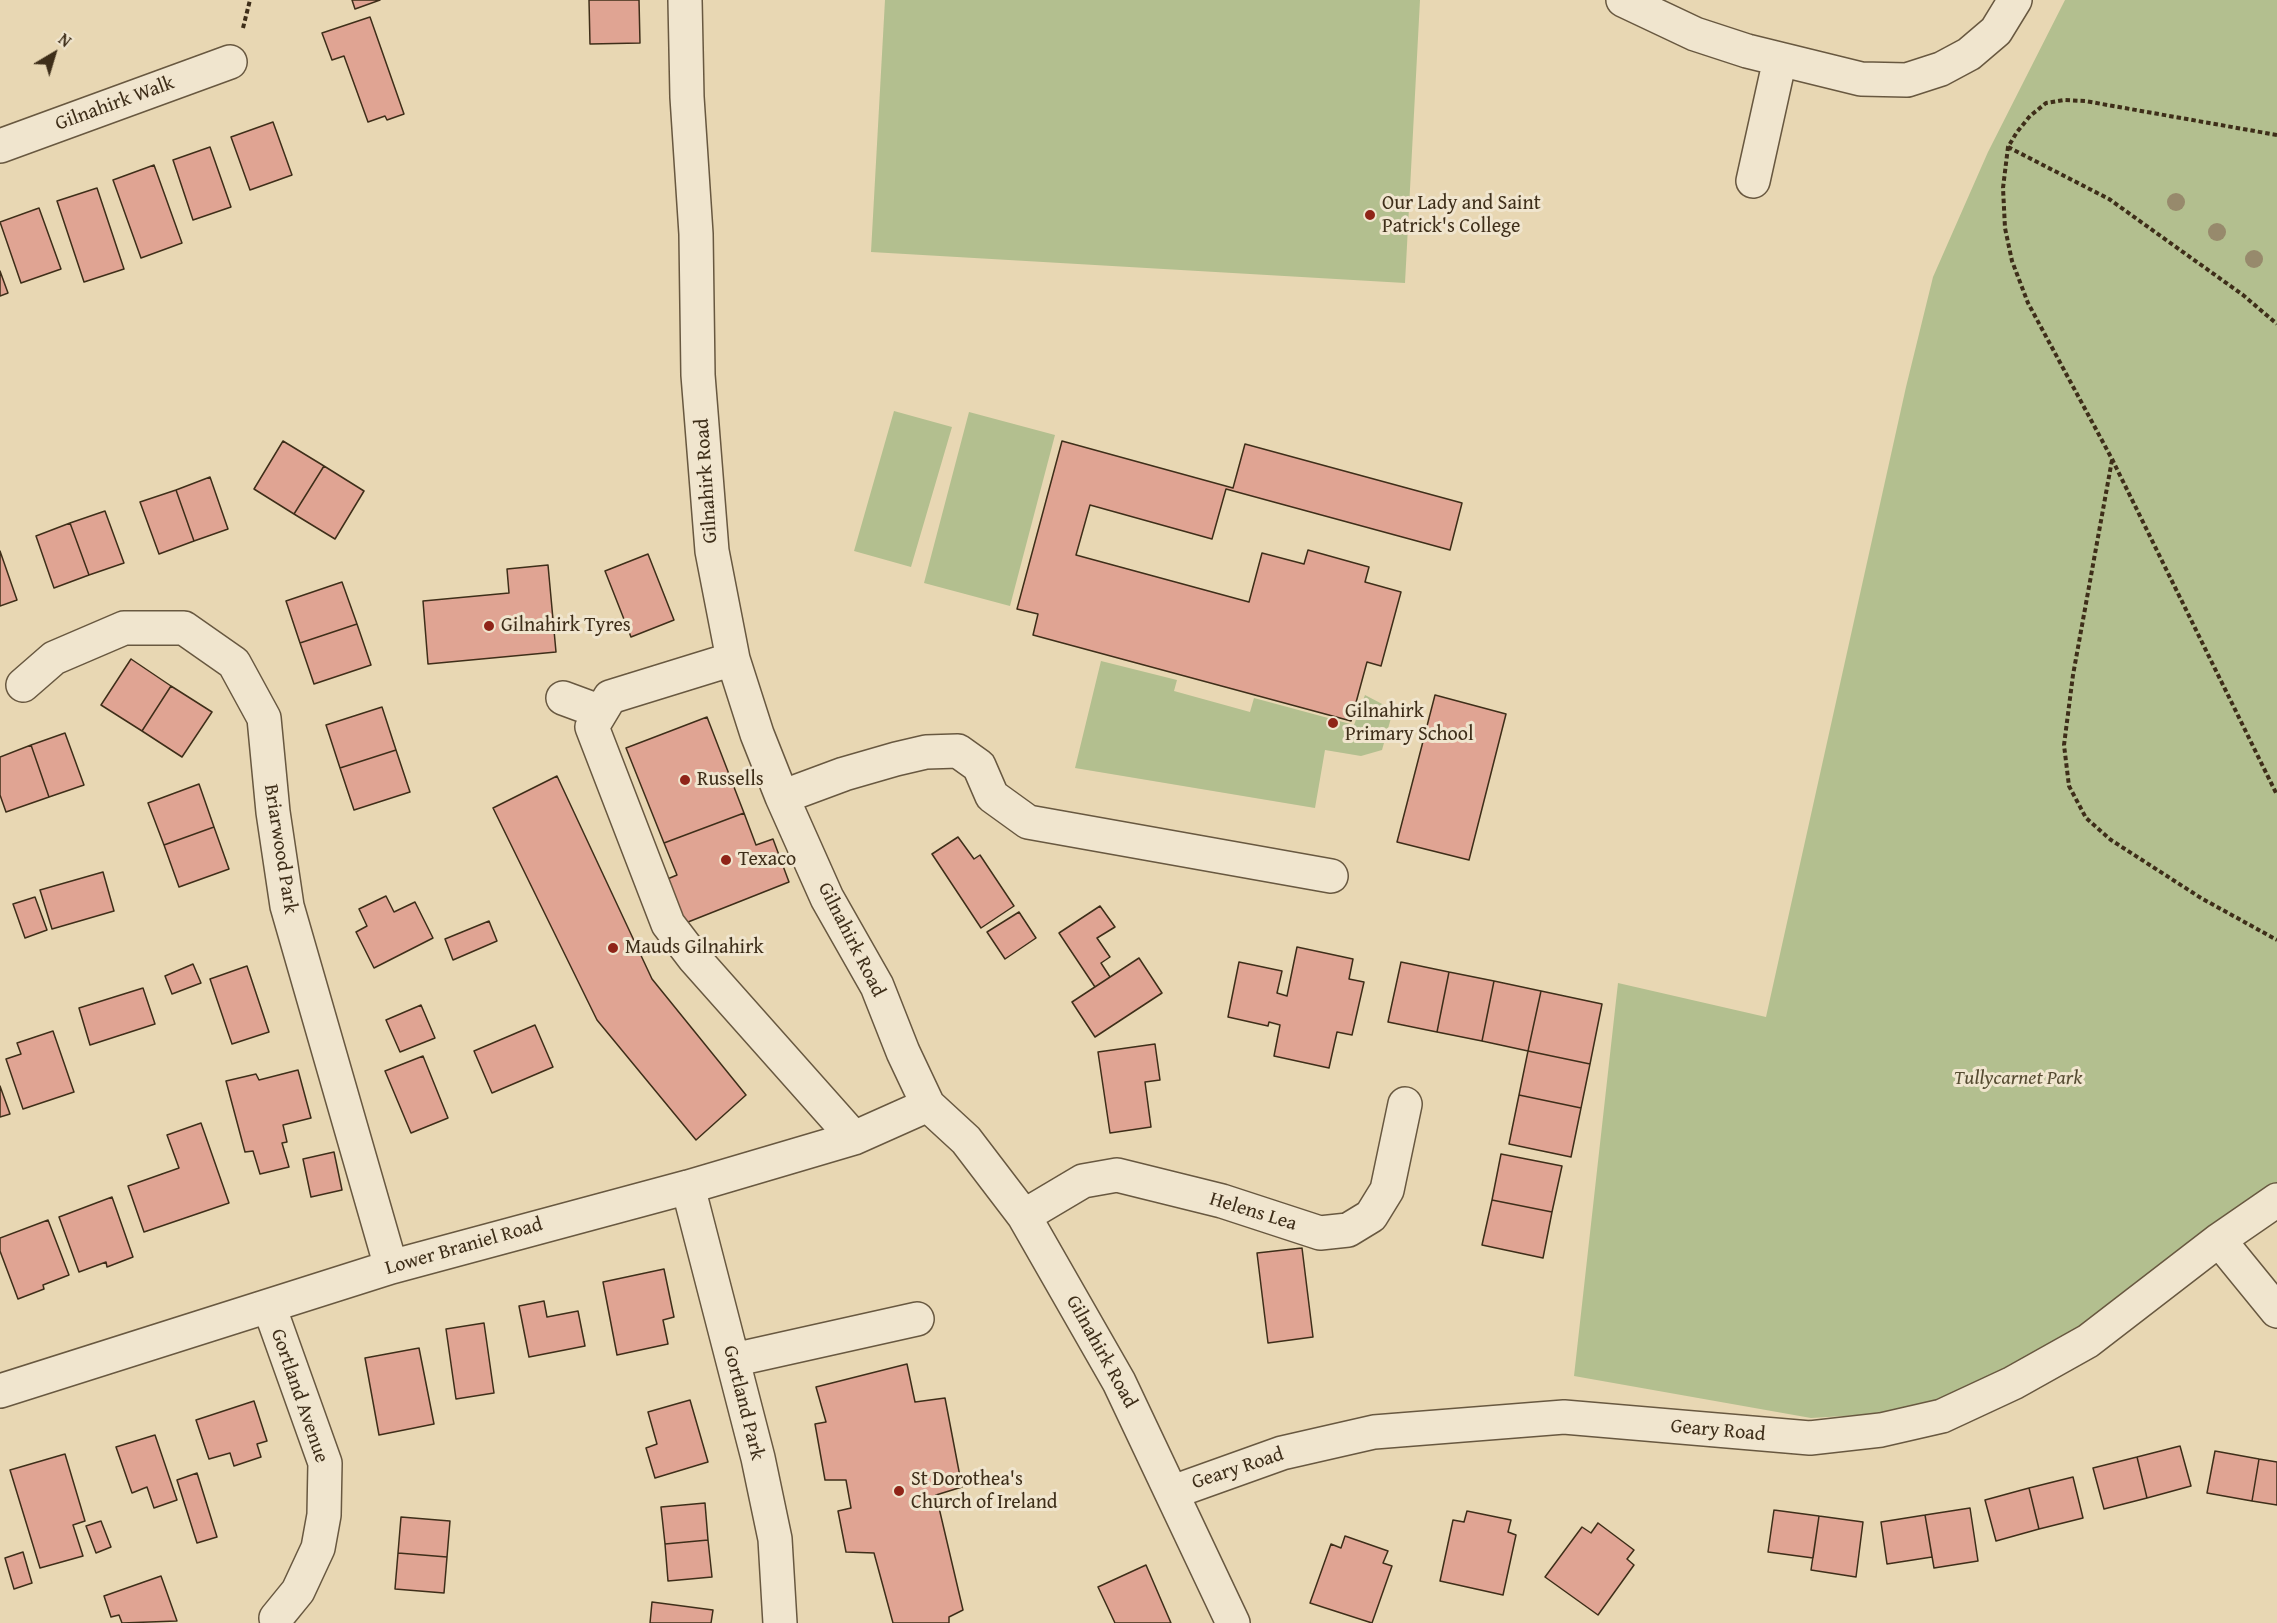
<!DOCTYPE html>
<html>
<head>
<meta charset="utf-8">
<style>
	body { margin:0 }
	#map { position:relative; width:2277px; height:1623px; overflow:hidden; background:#e8d7b3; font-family:"Gentium Book Plus",serif }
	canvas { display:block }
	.north { position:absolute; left:24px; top:24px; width:60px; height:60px; -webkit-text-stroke:4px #f0e5ce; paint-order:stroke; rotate:38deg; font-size:16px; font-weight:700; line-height:24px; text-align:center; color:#3e2e19 }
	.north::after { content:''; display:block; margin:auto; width:21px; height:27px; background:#3e2e19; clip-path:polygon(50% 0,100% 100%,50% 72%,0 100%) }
</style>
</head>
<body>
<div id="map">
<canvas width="2277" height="1623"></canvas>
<div class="north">N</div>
</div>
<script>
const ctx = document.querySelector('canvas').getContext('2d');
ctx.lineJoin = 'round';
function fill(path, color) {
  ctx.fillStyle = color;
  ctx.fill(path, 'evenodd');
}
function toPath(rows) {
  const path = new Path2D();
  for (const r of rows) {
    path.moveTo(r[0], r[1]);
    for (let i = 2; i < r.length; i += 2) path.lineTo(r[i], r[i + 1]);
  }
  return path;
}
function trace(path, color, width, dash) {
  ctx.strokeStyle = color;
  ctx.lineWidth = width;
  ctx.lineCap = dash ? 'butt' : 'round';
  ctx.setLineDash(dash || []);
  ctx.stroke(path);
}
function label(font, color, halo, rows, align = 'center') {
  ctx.font = font + ' "Gentium Book Plus",serif';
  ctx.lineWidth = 6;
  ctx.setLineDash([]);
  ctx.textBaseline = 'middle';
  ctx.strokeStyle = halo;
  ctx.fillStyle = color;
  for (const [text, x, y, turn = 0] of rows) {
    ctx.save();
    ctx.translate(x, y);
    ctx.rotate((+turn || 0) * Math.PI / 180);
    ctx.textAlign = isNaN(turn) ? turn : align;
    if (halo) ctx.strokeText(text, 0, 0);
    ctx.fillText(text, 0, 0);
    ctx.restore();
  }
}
fill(toPath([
	[885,0,1420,0,1405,283,871,252],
	[2065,0,2277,0,2277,1206,1976,1408,1811,1418,1574,1376,1618,983,1766,1017,1906,387,1933,277,1988,152],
	[894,411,952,427,911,567,854,551],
	[969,412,1055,435,1010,606,924,583],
	[1101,661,1177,680,1174,691,1250,712,1254,698,1354,725,1365,695,1386,706,1391,718,1382,750,1361,756,1325,750,1315,808,1075,768]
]), '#b3bf8f');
const building = toPath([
	[352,0,380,0,355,9,352,0],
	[589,0,639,0,640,43,590,44,589,0],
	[370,17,404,114,387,120,385,116,368,122,344,56,332,60,322,33,370,17],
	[273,122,292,175,250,190,231,137,273,122],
	[210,147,231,207,193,220,173,160,210,147],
	[154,165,182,243,141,258,113,180,154,165],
	[97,188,124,269,84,282,57,201,97,188],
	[39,208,61,269,21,283,0,222,39,208],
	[0,271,8,293,0,296,0,271],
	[283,441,324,466,294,514,254,489,283,441],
	[1062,441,1233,488,1245,444,1462,503,1450,550,1226,489,1212,539,1090,505,1076,555,1249,602,1262,553,1304,564,1308,550,1369,567,1365,582,1401,592,1381,666,1367,662,1351,721,1033,635,1038,614,1017,609,1062,441],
	[324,466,364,491,335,539,294,514,324,466],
	[210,477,228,529,194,541,176,490,210,477],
	[176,490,194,541,159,554,140,502,176,490],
	[105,511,124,563,89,575,70,523,105,511],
	[70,523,89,575,54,588,36,536,70,523],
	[0,551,17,600,0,606,0,551],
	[648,554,674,620,631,637,605,571,648,554],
	[548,565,556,652,428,664,423,601,509,593,507,569,548,565],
	[342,582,357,624,300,643,286,601,342,582],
	[357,624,371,665,314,684,300,643,357,624],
	[131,659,171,686,142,731,101,705,131,659],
	[171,686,212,712,182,757,142,731,171,686],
	[1435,695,1506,714,1469,860,1397,842,1435,695],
	[382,707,396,750,340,768,326,725,382,707],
	[707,717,744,813,664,843,626,748,707,717],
	[65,733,84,785,49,797,31,745,65,733],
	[31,745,49,797,6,812,0,795,0,757,31,745],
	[396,750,410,792,354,810,340,768,396,750],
	[557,776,652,979,746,1095,696,1140,597,1020,493,808,557,776],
	[199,784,214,827,164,845,148,803,199,784],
	[744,813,756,845,773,839,789,882,683,924,665,880,677,875,664,843,744,813],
	[214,827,229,869,179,887,164,845,214,827],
	[958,837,974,859,980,855,1014,906,981,928,932,854,958,837],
	[103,872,114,911,52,929,40,890,103,872],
	[386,896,394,912,415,902,433,938,374,968,356,932,367,926,359,909,386,896],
	[35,897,47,930,25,938,13,904,35,897],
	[1100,906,1115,927,1097,938,1110,957,1101,963,1110,977,1095,987,1059,933,1100,906],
	[1019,912,1036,938,1005,959,987,932,1019,912],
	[489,921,497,941,453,960,445,939,489,921],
	[1297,947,1353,959,1349,979,1364,982,1352,1035,1337,1032,1329,1068,1274,1056,1280,1025,1269,1022,1268,1026,1228,1017,1239,962,1282,971,1277,993,1287,996,1297,947],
	[1139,958,1162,993,1095,1037,1072,1002,1139,958],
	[1401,962,1449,972,1437,1032,1388,1022,1401,962],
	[193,964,201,983,172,994,165,976,193,964],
	[247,966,269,1032,232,1044,210,979,247,966],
	[1449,972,1494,981,1482,1041,1437,1032,1449,972],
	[1494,981,1541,991,1528,1051,1482,1041,1494,981],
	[143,988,155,1024,90,1045,79,1008,143,988],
	[1541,991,1602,1004,1590,1064,1528,1051,1541,991],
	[421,1005,435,1038,400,1052,386,1020,421,1005],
	[535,1025,553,1067,492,1093,474,1051,535,1025],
	[53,1031,74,1092,23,1109,6,1059,21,1054,17,1043,53,1031],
	[1155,1044,1160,1080,1145,1082,1151,1127,1110,1133,1098,1052,1155,1044],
	[1528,1051,1590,1064,1581,1108,1519,1095,1528,1051],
	[423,1056,448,1118,411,1133,385,1071,423,1056],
	[298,1070,311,1118,283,1125,287,1142,282,1143,289,1167,260,1174,253,1151,245,1152,226,1081,256,1074,259,1080,298,1070],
	[0,1086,10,1114,0,1117,0,1086],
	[1519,1095,1581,1108,1571,1157,1509,1144,1519,1095],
	[201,1123,229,1203,144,1232,128,1186,179,1168,167,1135,201,1123],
	[334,1152,342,1190,311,1197,303,1159,334,1152],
	[1501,1154,1562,1166,1552,1212,1492,1200,1501,1154],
	[112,1197,133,1257,107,1267,106,1262,79,1272,59,1217,112,1197],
	[1492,1200,1552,1212,1543,1258,1482,1245,1492,1200],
	[48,1220,69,1275,43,1285,44,1289,18,1299,0,1251,0,1238,48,1220],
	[1302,1248,1313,1337,1268,1343,1257,1253,1302,1248],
	[664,1269,674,1317,663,1320,668,1344,617,1355,603,1282,664,1269],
	[544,1301,547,1317,578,1311,585,1346,529,1357,519,1306,544,1301],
	[484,1323,494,1393,456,1399,446,1329,484,1323],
	[419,1348,434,1424,379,1435,365,1358,419,1348],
	[907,1364,915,1402,945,1398,962,1487,936,1495,963,1610,949,1617,949,1623,893,1623,874,1553,846,1552,838,1511,851,1508,846,1480,825,1480,815,1424,826,1422,816,1387,907,1364],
	[690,1400,708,1462,655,1478,646,1448,657,1444,648,1412,690,1400],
	[254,1401,267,1441,257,1444,261,1457,234,1466,230,1453,209,1459,196,1420,254,1401],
	[155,1435,177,1500,154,1508,147,1487,132,1493,116,1447,155,1435],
	[2180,1446,2191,1486,2147,1498,2137,1457,2180,1446],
	[2215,1451,2259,1459,2252,1501,2207,1493,2215,1451],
	[65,1454,85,1521,73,1525,83,1556,40,1568,10,1470,65,1454],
	[2137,1457,2147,1498,2104,1509,2093,1468,2137,1457],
	[2259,1459,2277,1462,2277,1505,2252,1501,2259,1459],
	[197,1473,217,1537,197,1543,177,1480,197,1473],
	[2073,1477,2083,1518,2039,1529,2029,1488,2073,1477],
	[2029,1488,2039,1529,1996,1541,1985,1500,2029,1488],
	[705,1503,708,1540,665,1544,661,1507,705,1503],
	[1970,1508,1978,1561,1934,1568,1925,1515,1970,1508],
	[1774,1510,1819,1516,1813,1558,1768,1552,1774,1510],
	[1467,1511,1511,1520,1508,1532,1516,1535,1503,1595,1440,1581,1453,1520,1464,1522,1467,1511],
	[1925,1515,1932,1557,1887,1564,1881,1522,1925,1515],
	[1819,1516,1863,1522,1856,1577,1811,1570,1819,1516],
	[401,1517,450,1521,447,1557,398,1553,401,1517],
	[101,1521,111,1547,96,1553,86,1526,101,1521],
	[1598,1523,1634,1550,1627,1559,1634,1565,1598,1615,1545,1577,1582,1527,1591,1533,1598,1523],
	[1345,1536,1388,1551,1383,1563,1392,1566,1372,1623,1310,1603,1331,1544,1341,1548,1345,1536],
	[708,1540,712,1577,668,1581,665,1544,708,1540],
	[23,1552,32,1583,14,1589,5,1558,23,1552],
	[398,1553,447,1557,444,1593,395,1589,398,1553],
	[1146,1565,1171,1623,1115,1623,1098,1587,1146,1565],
	[161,1576,177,1621,122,1623,119,1615,111,1617,104,1596,161,1576],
	[652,1602,713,1610,711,1623,650,1623,652,1602]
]);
fill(building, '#e0a493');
trace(building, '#3e2e19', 1.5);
const minor = toPath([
	[685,0,687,97,696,234,698,375,712,551,733,659,757,734,782,797,827,898,877,986,903,1052,928,1105,966,1140,1024,1216,1119,1382,1233,1623],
	[1623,0,1695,34,1747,51,1861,79,1907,80,1941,69,1969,54,1996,31,2015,0],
	[0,146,230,62],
	[1753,181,1780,59],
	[733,659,610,697,592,727,668,924,694,958,854,1138],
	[23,685,54,658,124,628,184,628,234,663,264,718,273,812,287,906,391,1267],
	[563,698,601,712],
	[782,797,844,774,896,759,926,752,958,751,979,766,992,796,1028,822,1331,876],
	[688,1187,758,1458,775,1539,780,1623],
	[1024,1216,1083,1181,1117,1175,1222,1201,1320,1233,1348,1230,1371,1216,1387,1190,1405,1104],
	[2219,1240,2277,1311],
	[269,1306,325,1463,324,1515,318,1548,298,1591,276,1618],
	[733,1360,917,1319],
	[0,1391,391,1267,688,1187,854,1138,928,1105],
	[1173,1492,1282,1453,1374,1432,1564,1417,1810,1438,1881,1430,1942,1416,2013,1383,2088,1341,2219,1240,2277,1200]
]);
trace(minor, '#685840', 36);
trace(toPath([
	[243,28,250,0],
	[2277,135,2085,101,2064,100,2046,103,2030,116,2017,132,2008,147,2003,188,2005,228,2012,261,2028,303,2112,459,2277,795],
	[2008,147,2109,199,2243,295,2277,324],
	[2112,460,2073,675,2064,745,2069,786,2086,818,2111,840,2201,898,2277,940]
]), '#3e2e19', 4, [4.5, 3]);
trace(minor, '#f0e5ce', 33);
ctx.fillStyle = '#978a6c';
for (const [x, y] of [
	[2176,202],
	[2217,232],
	[2254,259]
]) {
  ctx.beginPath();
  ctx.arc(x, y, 9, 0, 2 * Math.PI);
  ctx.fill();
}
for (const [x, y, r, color] of [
	[1370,215,6,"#8f2418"],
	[489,626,6,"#8f2418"],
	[1333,723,6,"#8f2418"],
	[685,780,6,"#8f2418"],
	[726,860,6,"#8f2418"],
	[613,948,6,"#8f2418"],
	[899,1491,6,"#8f2418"]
]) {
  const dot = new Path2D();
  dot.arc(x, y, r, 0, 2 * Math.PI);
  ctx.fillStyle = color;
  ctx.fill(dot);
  trace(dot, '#f0e5ce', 2);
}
label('20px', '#3e2e19', '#f0e5ce', [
	["Gilnahirk Walk",115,104,-20],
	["Gilnahirk Road",707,481,-94],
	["Briarwood Park",280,849,81],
	["Gilnahirk Road",851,940,63],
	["Helens Lea",1253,1212,17],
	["Lower Braniel Road",464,1247,-16],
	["Gilnahirk Road",1101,1352,61],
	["Gortland Avenue",299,1396,71],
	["Gortland Park",743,1403,76],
	["Geary Road",1718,1431,5],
	["Geary Road",1238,1469,-18]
]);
label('20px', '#3e2e19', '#f0e5ce', [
	["Our Lady and Saint",1382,204],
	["Patrick's College",1382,227],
	["Gilnahirk Tyres",501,626],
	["Gilnahirk",1345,712],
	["Primary School",1345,735],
	["Russells",697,780],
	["Texaco",738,860],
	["Mauds Gilnahirk",625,948],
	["St Dorothea's",911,1480],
	["Church of Ireland",911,1503]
], 'left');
label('italic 20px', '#554b31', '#f0e5ce', [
	["Tullycarnet Park",2018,1079]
]);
</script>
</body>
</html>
